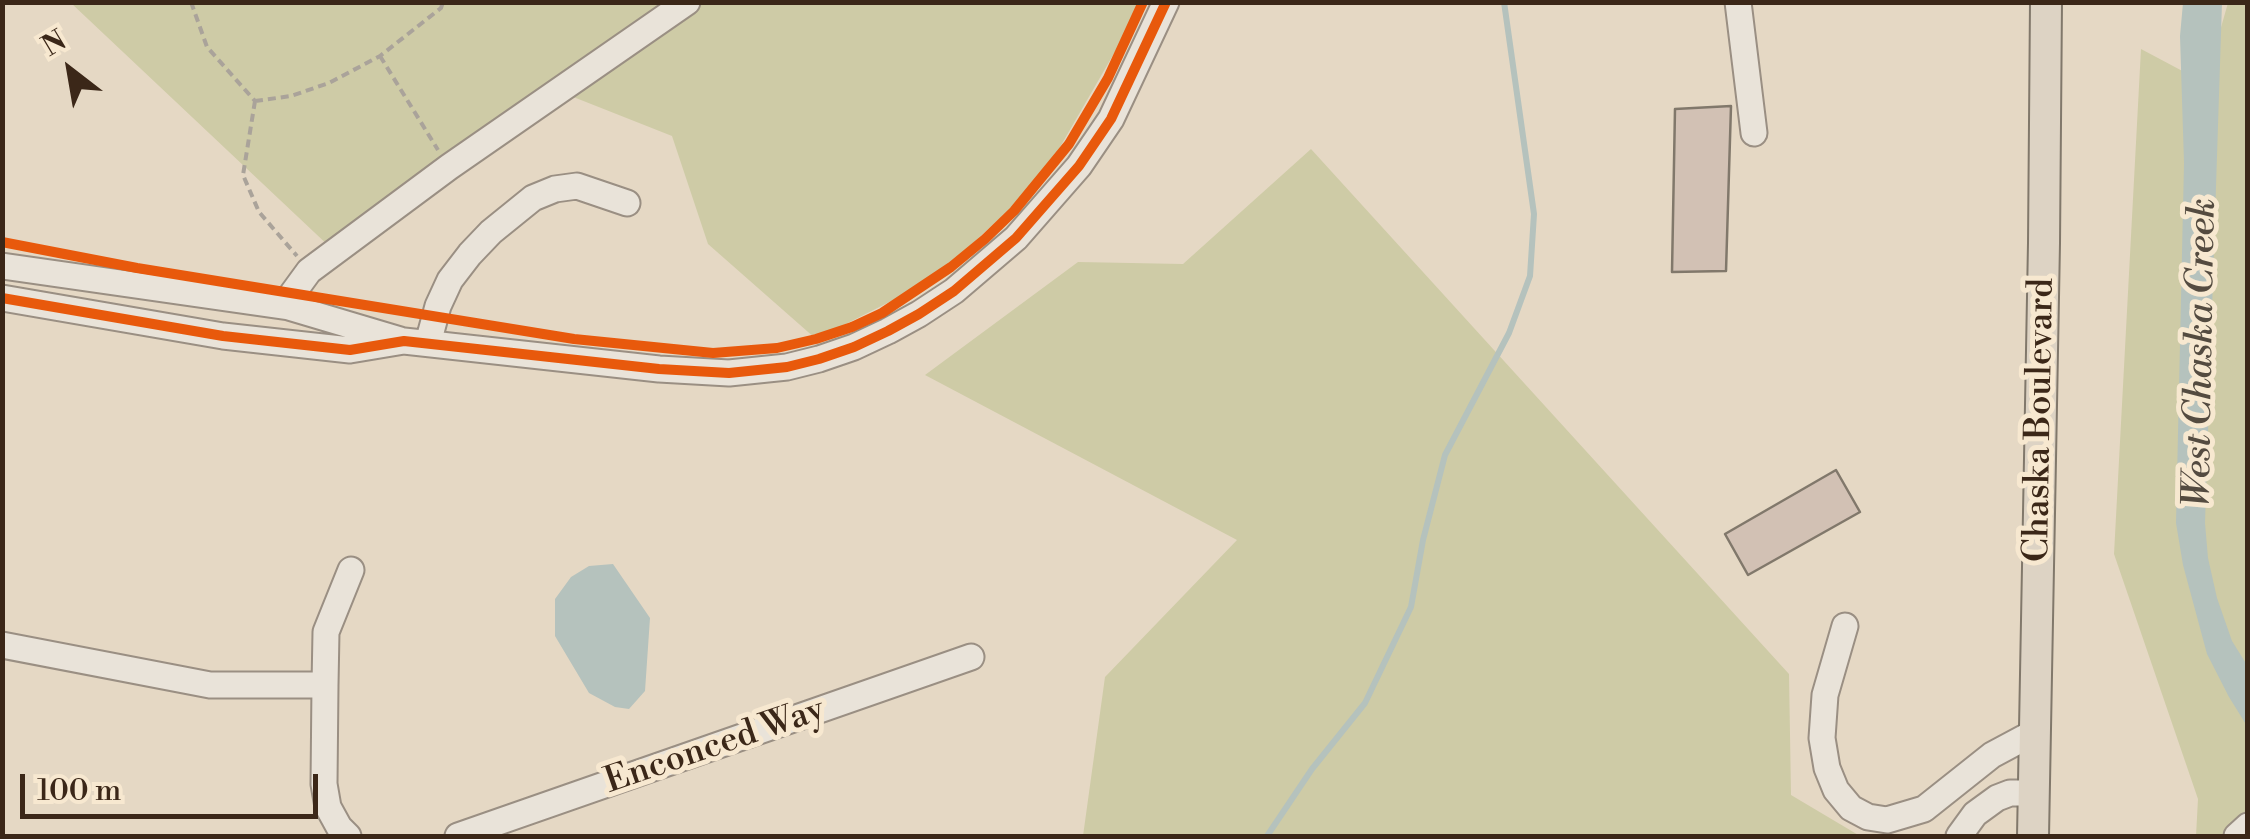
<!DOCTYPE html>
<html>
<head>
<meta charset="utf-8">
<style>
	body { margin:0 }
	#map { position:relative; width:2250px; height:839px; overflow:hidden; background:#e5d8c4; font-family:"Libre Bodoni",serif }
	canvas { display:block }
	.frame { position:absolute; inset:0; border:5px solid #3b2718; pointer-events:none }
	.north { position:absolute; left:20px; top:20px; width:100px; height:100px; -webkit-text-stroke:8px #f7e8d0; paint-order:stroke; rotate:329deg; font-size:28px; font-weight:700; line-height:40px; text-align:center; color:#3b2718 }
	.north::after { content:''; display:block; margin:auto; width:35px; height:45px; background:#3b2718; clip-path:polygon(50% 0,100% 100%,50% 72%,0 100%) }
	.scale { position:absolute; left:20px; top:774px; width:298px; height:45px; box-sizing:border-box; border:5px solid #3b2718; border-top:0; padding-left:12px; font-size:30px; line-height:35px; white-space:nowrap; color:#3b2718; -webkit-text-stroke:8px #f7e8d0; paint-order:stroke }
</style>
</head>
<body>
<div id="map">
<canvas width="2250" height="839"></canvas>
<div class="frame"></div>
<div class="north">N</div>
<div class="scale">100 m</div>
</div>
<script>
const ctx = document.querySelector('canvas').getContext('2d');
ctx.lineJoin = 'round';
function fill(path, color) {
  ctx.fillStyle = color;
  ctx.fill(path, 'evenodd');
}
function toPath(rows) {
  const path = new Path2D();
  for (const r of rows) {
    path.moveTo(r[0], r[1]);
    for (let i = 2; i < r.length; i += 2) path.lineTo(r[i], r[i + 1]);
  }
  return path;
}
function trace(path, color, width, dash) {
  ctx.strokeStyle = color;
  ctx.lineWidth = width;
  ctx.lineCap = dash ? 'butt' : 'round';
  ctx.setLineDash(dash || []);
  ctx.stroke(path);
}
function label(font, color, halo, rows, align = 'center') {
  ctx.font = font + ' "Libre Bodoni",serif';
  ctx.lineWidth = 10;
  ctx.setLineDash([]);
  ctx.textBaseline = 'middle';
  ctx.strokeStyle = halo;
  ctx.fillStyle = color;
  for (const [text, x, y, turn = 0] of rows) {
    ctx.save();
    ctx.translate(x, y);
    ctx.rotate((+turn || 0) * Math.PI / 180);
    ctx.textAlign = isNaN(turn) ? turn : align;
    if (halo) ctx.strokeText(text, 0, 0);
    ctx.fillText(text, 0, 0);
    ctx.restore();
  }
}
fill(toPath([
	[71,3,1143,3,1041,180,933,280,816,339,708,244,672,136,543,85,332,249],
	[2228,3,2247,3,2247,836,2196,836,2198,799,2114,554,2141,49,2205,83],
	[1311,149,1789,674,1791,795,1860,836,1083,836,1105,677,1237,540,925,375,1078,262,1183,264]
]), '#cecba6');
fill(toPath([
	[2183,3,2222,3,2205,523,2208,558,2217,598,2232,641,2247,665,2247,726,2229,697,2207,654,2183,565,2176,523,2184,163,2180,36],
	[613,564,650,618,645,691,629,709,615,707,589,693,555,636,555,599,571,577,589,566]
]), '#b5c2bd');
trace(toPath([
	[1267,836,1312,769,1365,703,1411,607,1423,540,1445,455,1509,333,1530,276,1534,214,1504,2]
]), '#b5c2bd', 6);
const building = toPath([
	[1731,106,1726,271,1672,272,1675,109,1731,106],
	[1836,470,1860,512,1748,575,1725,534,1836,470]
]);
fill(building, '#d2c1b4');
trace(building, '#81786b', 2.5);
const minor = toPath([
	[1738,2,1754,133],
	[2,266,289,307,400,340],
	[2,298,223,336,350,350,404,341,659,369,729,373,787,367,819,359,854,347,888,331,919,314,954,291,1016,238,1079,166,1111,119,1166,2],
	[289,307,290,297,309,271,449,167,687,2],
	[428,343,438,306,450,280,470,254,491,232,533,198,555,189,577,186,627,203],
	[1845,626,1825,695,1822,738,1827,768,1836,790,1851,808,1868,817,1887,820,1924,809,1992,755,2035,732],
	[2,645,210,685,325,685],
	[348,836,339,827,328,807,324,784,325,685,326,632,351,570],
	[458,836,971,657],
	[1959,836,1975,814,1997,798,2010,793,2034,793],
	[2237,836,2248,826]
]);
const major = toPath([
	[2033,836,2044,243,2046,2]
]);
trace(minor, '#9a8f83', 29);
trace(major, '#81786b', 34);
trace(toPath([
	[191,2,207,47,255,101],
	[380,56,438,150],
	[255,101,291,96,329,83,380,56,441,8,443,2],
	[255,101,243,175,259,212,297,256]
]), '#aaa39a', 4, [8, 5]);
trace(minor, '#e9e3d9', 25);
trace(major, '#ddd3c4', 30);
trace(toPath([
	[2,242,137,268,574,339,713,353,777,348,816,339,852,327,882,313,951,267,985,239,1014,211,1069,144,1108,78,1143,2],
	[2,298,223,336,350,350,404,341,659,369,729,373,787,367,819,359,854,347,888,331,919,314,954,291,1016,238,1079,166,1111,119,1166,2]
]), '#e8590c', 10);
label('35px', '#3b2718', '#f7e8d0', [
	["Chaska Boulevard",2041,420,-89],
	["Enconced Way",715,747,-19]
]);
label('italic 38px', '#544b40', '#f7e8d0', [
	["West Chaska Creek",2202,353,-89]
]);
</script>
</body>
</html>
